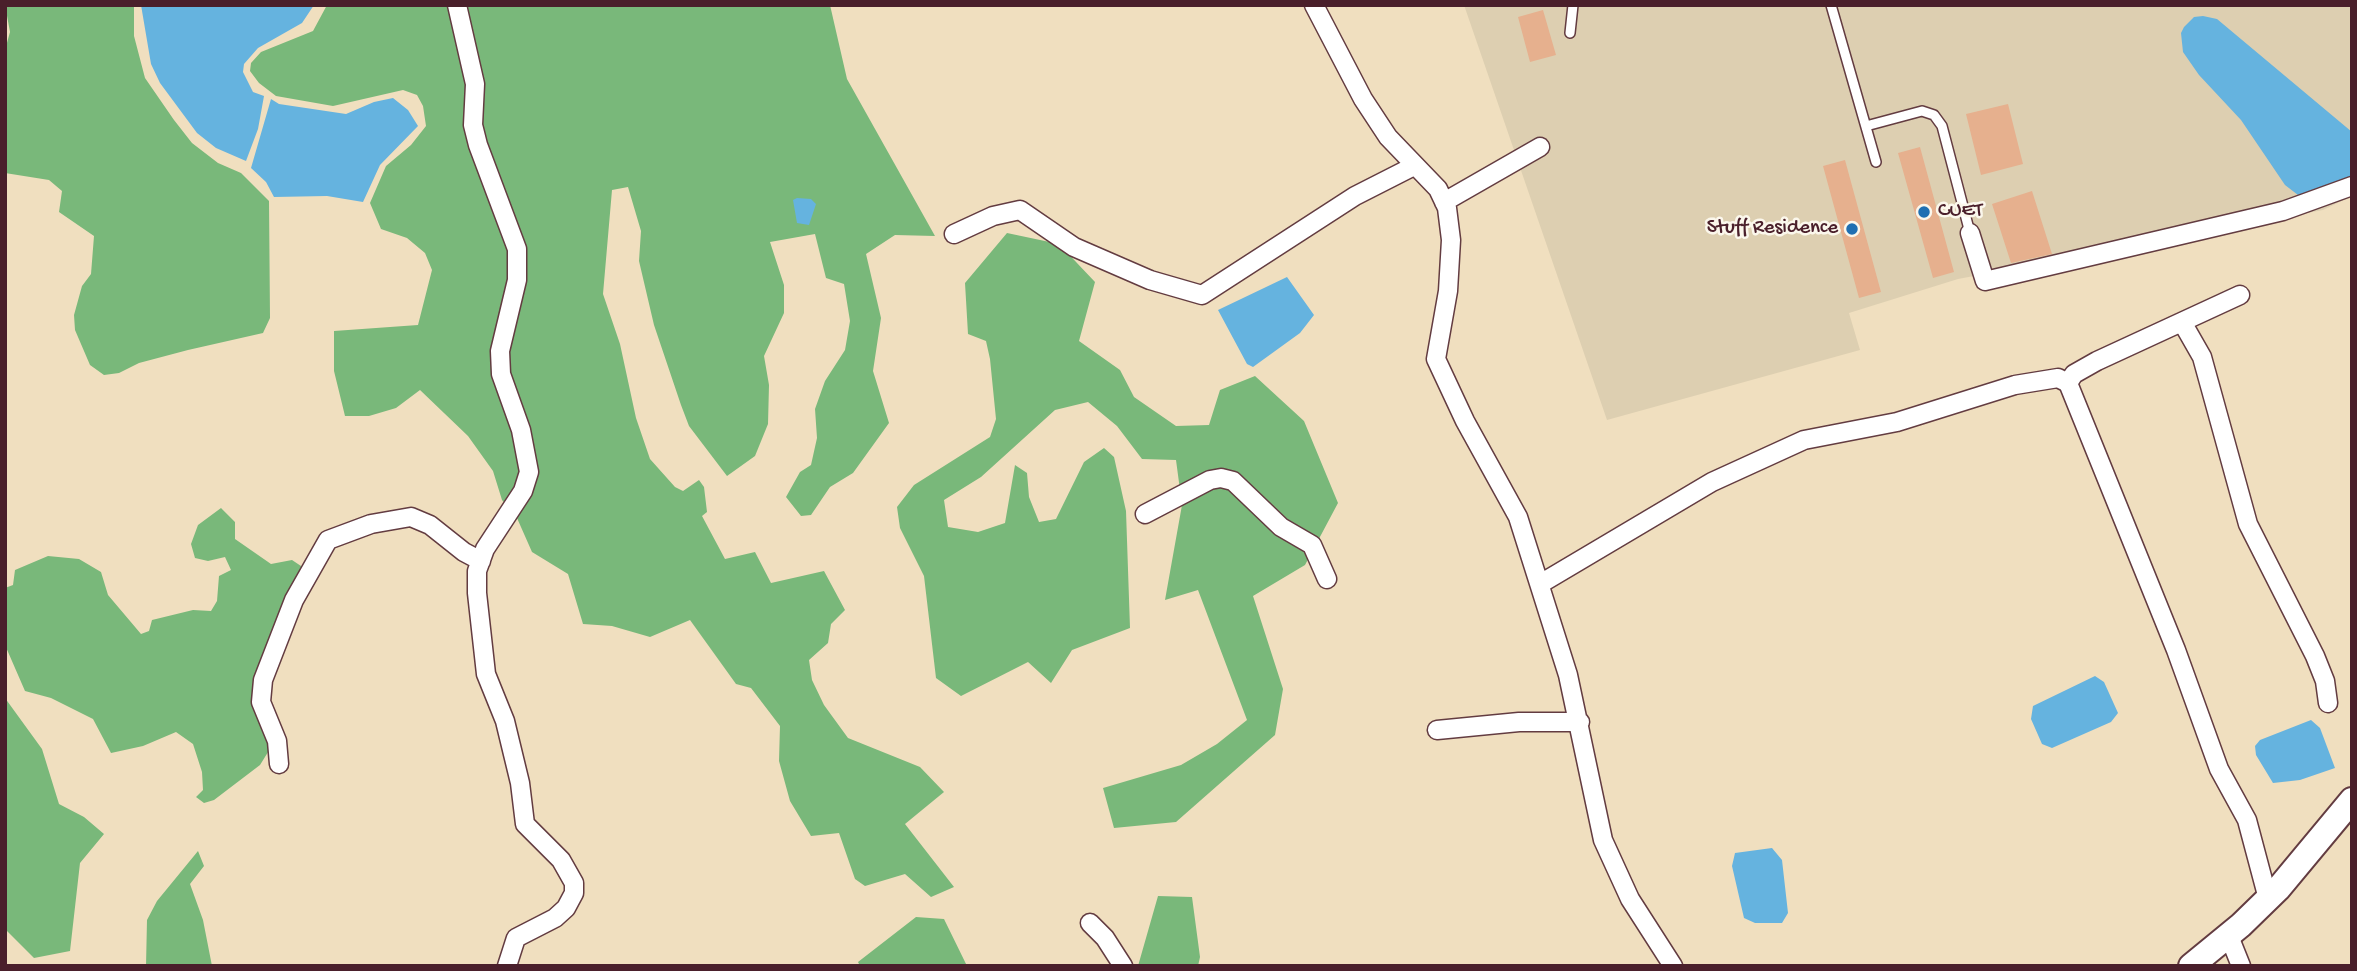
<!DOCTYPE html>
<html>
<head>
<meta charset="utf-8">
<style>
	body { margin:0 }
	#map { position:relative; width:2357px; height:971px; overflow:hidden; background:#f0dfbf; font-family:"Gochi Hand",sans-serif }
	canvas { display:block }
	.frame { position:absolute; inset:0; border:7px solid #4a1f2b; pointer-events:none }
</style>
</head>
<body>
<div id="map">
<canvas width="2357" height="971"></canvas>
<div class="frame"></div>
</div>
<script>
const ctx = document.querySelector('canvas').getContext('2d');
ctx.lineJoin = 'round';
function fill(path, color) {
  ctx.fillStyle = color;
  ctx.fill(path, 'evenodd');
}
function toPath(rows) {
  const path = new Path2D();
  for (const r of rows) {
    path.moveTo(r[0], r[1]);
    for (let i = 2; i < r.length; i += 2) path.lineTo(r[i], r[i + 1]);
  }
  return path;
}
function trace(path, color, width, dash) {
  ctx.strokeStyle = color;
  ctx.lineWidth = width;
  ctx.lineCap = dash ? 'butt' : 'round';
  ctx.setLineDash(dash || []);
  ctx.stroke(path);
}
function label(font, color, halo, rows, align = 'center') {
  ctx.font = font + ' "Gochi Hand",sans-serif';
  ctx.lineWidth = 5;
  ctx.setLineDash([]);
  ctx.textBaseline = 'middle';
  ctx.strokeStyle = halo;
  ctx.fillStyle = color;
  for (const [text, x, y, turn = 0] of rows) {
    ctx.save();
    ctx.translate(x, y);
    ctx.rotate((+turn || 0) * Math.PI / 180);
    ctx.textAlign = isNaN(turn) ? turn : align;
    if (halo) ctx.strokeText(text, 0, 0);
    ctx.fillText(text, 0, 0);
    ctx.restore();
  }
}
fill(toPath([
	[1464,5,2352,5,2352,196,2323,210,1958,279,1849,313,1860,350,1607,420]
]), '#ddcfb1');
fill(toPath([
	[5,5,134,5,134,36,145,78,174,120,192,143,218,163,241,173,269,201,270,318,263,333,188,350,139,363,119,373,104,375,90,365,75,330,74,315,82,286,91,274,94,236,59,212,62,191,49,180,5,173,5,50,10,32],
	[327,5,830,5,847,79,935,236,895,235,866,254,881,318,873,371,889,423,853,473,830,487,811,515,801,516,786,497,800,472,811,465,817,438,815,409,825,381,845,350,850,321,844,284,826,278,815,234,770,242,784,285,784,313,764,356,769,385,768,424,755,456,727,476,689,426,681,405,654,325,639,261,641,231,628,187,612,190,603,294,620,344,636,418,650,459,675,487,683,491,699,480,704,487,707,512,702,516,725,559,755,552,771,583,824,571,845,610,831,624,828,643,809,660,812,680,824,705,848,738,920,767,944,792,905,824,954,887,931,897,905,874,865,886,855,879,839,833,811,836,790,801,779,761,780,726,751,688,736,684,690,620,650,637,612,626,583,624,568,574,532,552,517,518,502,500,493,471,468,436,420,390,396,408,369,416,345,416,334,371,334,331,418,325,432,270,425,253,407,238,381,229,370,203,386,166,411,145,426,126,423,106,417,95,403,90,333,106,276,96,259,83,250,71,251,63,261,52,313,31],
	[1007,233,1059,244,1095,282,1079,341,1120,370,1134,397,1176,426,1209,425,1220,390,1255,376,1304,421,1338,503,1305,565,1253,596,1283,689,1275,735,1176,822,1114,828,1103,788,1181,765,1217,744,1247,720,1198,590,1165,600,1182,505,1176,460,1142,459,1117,426,1088,402,1055,410,981,477,944,500,948,527,978,532,1005,523,1015,465,1027,473,1029,497,1039,522,1056,519,1084,462,1104,448,1114,457,1126,511,1130,628,1072,650,1051,683,1028,662,961,696,936,678,924,576,900,528,897,507,914,485,990,437,996,419,990,359,986,341,968,334,965,283],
	[221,508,235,522,235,539,271,564,292,560,304,568,261,682,278,736,260,765,214,800,204,803,196,797,203,790,202,772,193,744,176,732,143,746,111,753,93,719,51,698,25,691,5,645,5,588,13,585,15,570,48,556,79,559,101,572,108,595,141,634,149,631,152,620,193,610,211,611,217,601,219,576,231,570,225,557,208,561,195,558,191,544,198,525],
	[5,698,42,749,59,804,84,817,104,834,80,863,70,951,34,958,5,929],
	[198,851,204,866,190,884,203,920,212,966,146,966,147,920,157,901],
	[1158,896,1192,897,1200,957,1198,966,1138,966],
	[916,917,944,919,967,966,860,966,858,962]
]), '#79b87a');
fill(toPath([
	[141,5,314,5,302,23,258,48,244,64,243,72,253,92,264,96,258,129,246,161,216,148,197,133,160,83,151,64],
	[2203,16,2217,19,2352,132,2352,182,2308,197,2298,195,2285,185,2241,120,2199,75,2183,52,2181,33,2184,27,2194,17],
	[393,98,408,110,418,126,380,165,363,202,327,196,274,197,266,182,251,168,271,99,279,104,346,114,374,102],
	[797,198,811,199,816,204,809,225,797,223,793,200],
	[1287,277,1314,315,1300,333,1253,367,1247,364,1218,310],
	[2095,676,2104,682,2118,713,2111,722,2052,748,2042,744,2031,719,2033,706],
	[2311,720,2320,728,2335,768,2300,780,2273,783,2256,755,2255,746,2260,740],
	[1772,848,1782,860,1788,913,1782,923,1755,923,1744,918,1732,866,1735,853]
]), '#65b3df');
fill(toPath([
	[1543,10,1556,55,1530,62,1518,17],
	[2008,104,2023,164,1981,175,1966,114],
	[1920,147,1954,272,1933,278,1898,153],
	[1845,160,1881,292,1859,298,1823,166],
	[2032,191,2052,254,2011,263,1992,204]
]), '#e6b08e');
const lane = toPath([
	[1831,5,1876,162],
	[1570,33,1573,5],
	[1866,126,1922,111,1934,115,1942,126,1970,233]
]);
const street = toPath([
	[457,5,475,84,473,125,478,145,517,249,517,280,500,351,501,374,521,430,529,472,523,491,485,549,477,571,477,593,486,674,505,721,520,783,525,824,561,860,574,883,574,893,566,908,555,918,516,938,507,966],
	[1314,5,1363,99,1388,137,1438,189,1447,208,1451,240,1448,291,1436,359,1465,421,1518,517,1568,675,1603,840,1630,899,1673,966],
	[1444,202,1540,147],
	[1970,233,1985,281,2283,211,2352,186],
	[954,234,993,216,1020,210,1074,247,1150,280,1202,295,1355,196,1414,166],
	[2182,322,2202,357,2248,524,2315,656,2325,681,2328,703],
	[2068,383,2074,374,2097,361,2240,295],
	[1145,514,1210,480,1221,478,1233,481,1281,527,1312,545,1327,579],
	[1540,584,1712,482,1804,440,1897,422,2015,385,2058,378,2068,383,2176,650,2219,769,2247,820,2268,899],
	[1437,730,1519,722,1580,722],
	[279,764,277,741,261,702,263,680,294,600,328,540,371,524,411,517,430,525,464,552,481,561],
	[1090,923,1105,938,1123,966],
	[2229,936,2241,966]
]);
const secondary = toPath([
	[2191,966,2241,925,2278,889,2352,800]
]);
trace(lane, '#633c41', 12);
trace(street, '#633c41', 21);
trace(secondary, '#633c41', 28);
trace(lane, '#fff', 9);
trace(street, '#fff', 18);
trace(secondary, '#fff', 24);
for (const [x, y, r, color] of [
	[1924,212,7,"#1f6fb2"],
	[1852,229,7,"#1f6fb2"]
]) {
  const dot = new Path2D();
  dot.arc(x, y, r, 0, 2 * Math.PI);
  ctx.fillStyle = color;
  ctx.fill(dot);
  trace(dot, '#fbf7ec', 2.5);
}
label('21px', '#4a1f2b', '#fbf7ec', [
	["CUET",1938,212],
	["Stuff Residence",1838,229,"right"]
], 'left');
</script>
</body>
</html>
